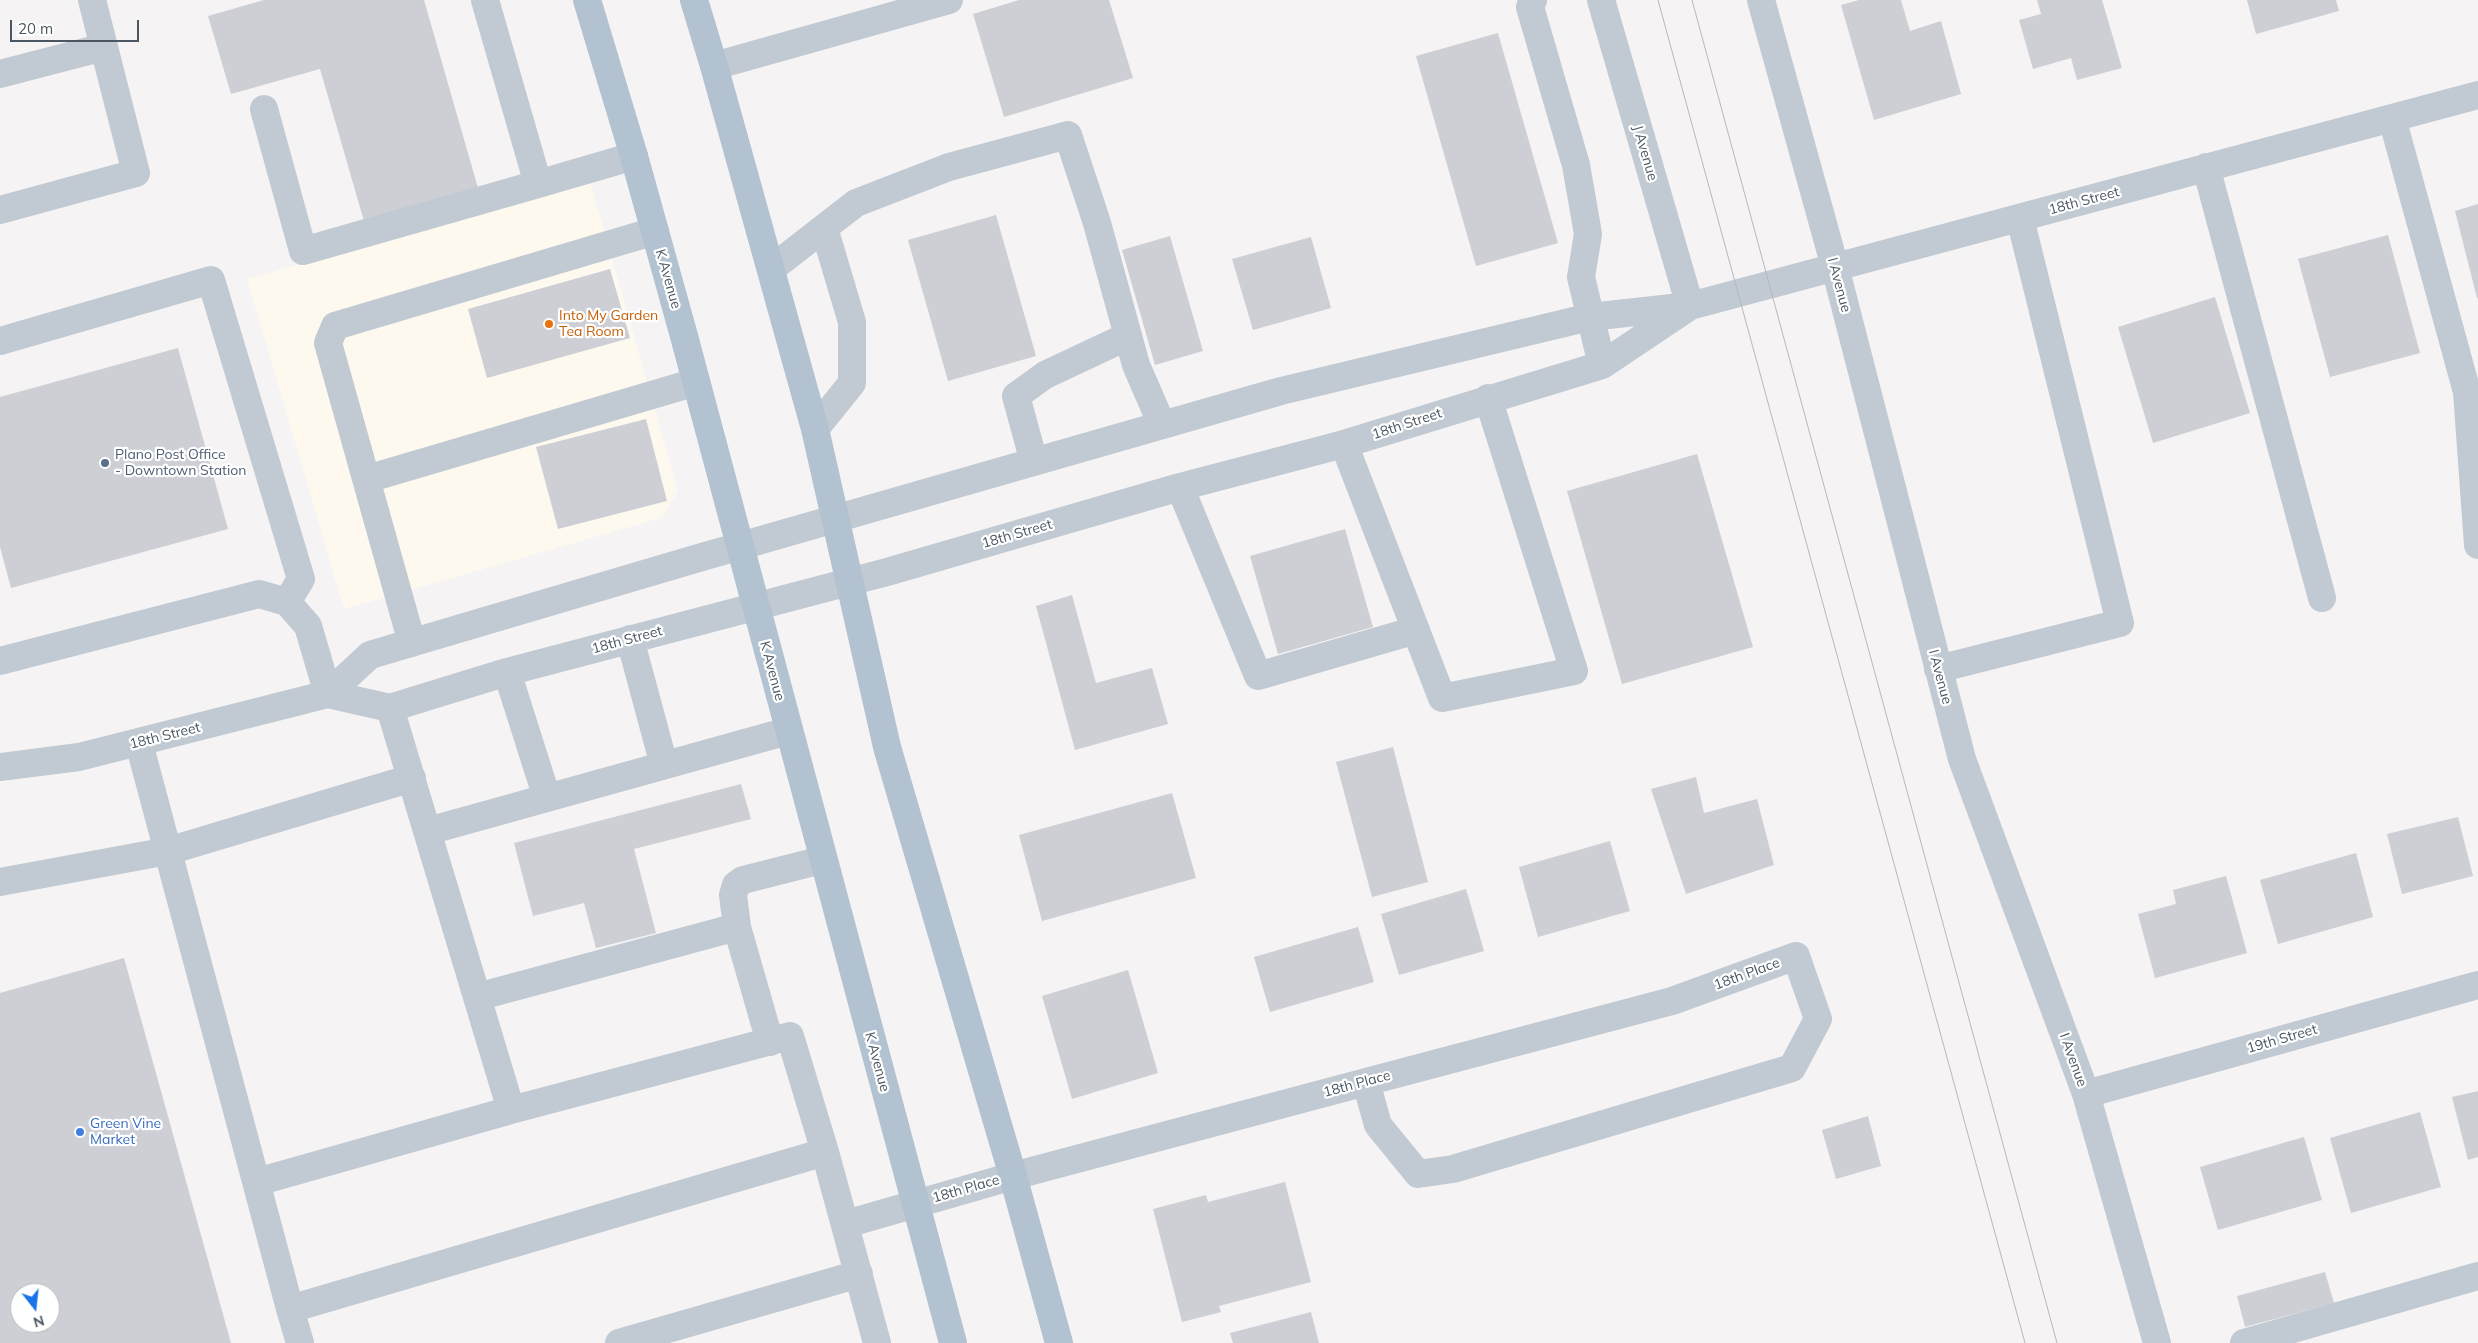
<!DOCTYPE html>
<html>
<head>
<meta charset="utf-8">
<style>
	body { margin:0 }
	#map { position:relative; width:2478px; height:1343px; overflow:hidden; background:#f5f3f3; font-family:Mulish,sans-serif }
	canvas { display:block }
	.north { position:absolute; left:10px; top:1283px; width:50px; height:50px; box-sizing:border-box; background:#fff; border:1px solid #b7bbc0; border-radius:50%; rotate:164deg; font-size:14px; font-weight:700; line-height:20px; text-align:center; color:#4a5661 }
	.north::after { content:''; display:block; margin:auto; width:18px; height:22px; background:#1a73e8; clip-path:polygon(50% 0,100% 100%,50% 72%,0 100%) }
	.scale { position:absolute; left:10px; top:20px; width:129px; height:22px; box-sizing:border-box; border:2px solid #4a5661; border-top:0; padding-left:6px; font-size:15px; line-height:18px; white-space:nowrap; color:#4a5661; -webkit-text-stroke:4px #fff; paint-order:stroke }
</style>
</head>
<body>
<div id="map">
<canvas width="2478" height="1343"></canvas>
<div class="north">N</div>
<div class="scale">20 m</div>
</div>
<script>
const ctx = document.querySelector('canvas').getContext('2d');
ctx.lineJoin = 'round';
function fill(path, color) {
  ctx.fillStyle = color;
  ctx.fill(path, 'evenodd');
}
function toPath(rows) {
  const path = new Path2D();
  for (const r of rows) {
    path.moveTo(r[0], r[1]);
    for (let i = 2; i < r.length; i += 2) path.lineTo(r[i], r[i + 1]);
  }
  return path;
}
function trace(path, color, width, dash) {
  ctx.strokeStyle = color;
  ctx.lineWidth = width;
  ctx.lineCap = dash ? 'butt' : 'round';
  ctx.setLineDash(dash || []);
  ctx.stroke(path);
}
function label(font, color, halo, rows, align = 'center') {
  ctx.font = font + ' Mulish,sans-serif';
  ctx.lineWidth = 4.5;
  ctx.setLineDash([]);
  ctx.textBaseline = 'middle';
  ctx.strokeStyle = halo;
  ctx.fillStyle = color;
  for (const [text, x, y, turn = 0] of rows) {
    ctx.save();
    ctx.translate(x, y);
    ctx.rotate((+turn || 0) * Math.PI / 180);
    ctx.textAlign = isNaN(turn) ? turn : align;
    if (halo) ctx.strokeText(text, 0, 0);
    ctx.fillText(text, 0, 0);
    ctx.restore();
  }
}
fill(toPath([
	[590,181,678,491,661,518,344,609,247,279]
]), '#fdf9ef');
fill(toPath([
	[264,0,424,0,480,195,366,228,320,69,231,94,208,16],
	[1019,0,1109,0,1133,78,1004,117,973,14],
	[1859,0,1901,0,1910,31,1941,21,1961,94,1874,120,1841,5],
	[2037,0,2102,0,2122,68,2077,80,2071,58,2033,69,2019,20,2041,14],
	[2247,0,2336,0,2339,11,2256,34],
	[1498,33,1558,243,1476,266,1416,56],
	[2478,204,2478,298,2477,298,2455,211],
	[996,215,1036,356,948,381,908,240],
	[2388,235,2420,353,2330,377,2298,259],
	[1170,236,1203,351,1155,365,1122,250],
	[1311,237,1331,308,1253,330,1232,259],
	[610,269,630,338,487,378,468,309],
	[2215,297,2250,413,2153,443,2118,327],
	[178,348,228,529,11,588,0,547,0,397],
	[646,419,667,501,558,529,536,447],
	[1697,454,1753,647,1622,684,1567,491],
	[1345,529,1373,627,1278,654,1250,556],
	[1072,595,1096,683,1152,668,1168,724,1075,750,1036,606],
	[1393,747,1428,882,1372,897,1336,762],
	[1696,777,1704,813,1757,799,1774,865,1686,894,1651,789],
	[741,784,751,819,634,849,656,933,596,948,584,903,533,916,514,843],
	[1172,793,1196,878,1042,921,1019,835],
	[2458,817,2473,876,2402,894,2387,834],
	[1610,841,1630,911,1538,937,1519,867],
	[2356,853,2373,917,2278,944,2260,880],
	[2226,876,2247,953,2155,978,2138,914,2176,904,2173,890],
	[1466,889,1484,951,1399,975,1381,914],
	[1358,927,1374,982,1270,1012,1254,957],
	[124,958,231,1343,0,1343,0,993],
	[20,1293,50,1293,50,1323,20,1323],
	[1128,970,1158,1073,1072,1099,1042,996],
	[2478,1091,2478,1157,2468,1160,2452,1097],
	[2420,1112,2441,1187,2351,1213,2330,1138],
	[1868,1116,1881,1166,1836,1179,1822,1130],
	[2304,1137,2322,1200,2218,1230,2200,1167],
	[1285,1182,1311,1282,1219,1306,1221,1312,1182,1322,1153,1209,1206,1195,1208,1202],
	[2325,1272,2334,1303,2245,1327,2237,1296],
	[1311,1312,1319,1343,1233,1343,1230,1333]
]), '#cdcfd5');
trace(toPath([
	[485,0,538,184,634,156],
	[1533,0,1530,7,1576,165,1588,234,1581,277,1602,365],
	[1601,0,1690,306],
	[1761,0,1835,267,1962,759,2086,1094,2157,1343],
	[714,66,949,0],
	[0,74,104,47],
	[264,109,303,251,538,184],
	[2392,118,2467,392,2478,545],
	[2206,167,2322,598],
	[0,210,136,173,92,0],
	[771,269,856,203,949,167,1068,135,1097,223,1136,365,1162,425],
	[0,341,211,280,301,579,287,602],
	[815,429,852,383,852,322,824,228],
	[1344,444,1442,698,1574,671,1488,398],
	[1034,462,1016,396,1045,375,1128,336],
	[367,479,696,382],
	[1180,487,1258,676,1416,630],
	[630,639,664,765],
	[412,643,328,343,335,326,655,231],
	[0,661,259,594,287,602,308,626,328,694],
	[1938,669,2120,623,2020,218],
	[507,672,547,798],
	[328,694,370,655,695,559,1281,391,1590,317,1690,306,2478,95],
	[139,743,290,1309],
	[0,767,79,757,328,694,390,708,507,672,887,572,1180,487,1344,444,1602,365,1687,308],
	[428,831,788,731],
	[0,882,168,851,412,778],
	[477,997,737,927],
	[770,1042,737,927,733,895,736,885,743,880,822,860],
	[2086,1094,2478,985],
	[511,1110,790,1036,825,1152],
	[257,1182,511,1110,390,708],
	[846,1224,1013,1176,1366,1082,1672,1001,1796,956,1818,1019,1792,1068,1453,1169,1418,1174,1378,1125,1366,1082],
	[300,1343,290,1309,825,1152,877,1343],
	[619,1343,859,1274],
	[2244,1343,2478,1276]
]), '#c1cad2', 28);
trace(toPath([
	[587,0,634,156,684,336,953,1343],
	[694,0,714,66,815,429,887,747,1013,1176,1059,1343]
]), '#b3c2d1', 28);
trace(toPath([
	[1658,0,2025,1343],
	[1692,0,2057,1343]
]), '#b5b8bd', 1);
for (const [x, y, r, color] of [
	[549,324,5,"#e8710a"],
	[105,463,5,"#5c6f8a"],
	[80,1132,5,"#3f7fe0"]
]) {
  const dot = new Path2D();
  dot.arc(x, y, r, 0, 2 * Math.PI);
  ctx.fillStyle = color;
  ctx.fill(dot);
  trace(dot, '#fff', 2);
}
label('14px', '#4a5661', '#fff', [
	["J Avenue",1645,153,74],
	["18th Street",2084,201,-15],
	["K Avenue",668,279,74],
	["I Avenue",1839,285,75],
	["18th Street",1407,424,-18],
	["18th Street",1017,534,-16],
	["18th Street",627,640,-15],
	["K Avenue",772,671,75],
	["I Avenue",1940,677,75],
	["18th Street",165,736,-14],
	["18th Place",1747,974,-20],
	["19th Street",2282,1039,-16],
	["I Avenue",2073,1060,70],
	["K Avenue",877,1062,75],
	["18th Place",1357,1084,-15],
	["18th Place",966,1189,-16]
]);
label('14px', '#c56008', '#fff', [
	["Into My Garden",559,316],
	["Tea Room",559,332]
], 'left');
label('14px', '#4e5e75', '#fff', [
	["Plano Post Office",115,455],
	["- Downtown Station",115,471]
], 'left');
label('14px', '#366cbe', '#fff', [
	["Green Vine",90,1124],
	["Market",90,1140]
], 'left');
</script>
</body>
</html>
